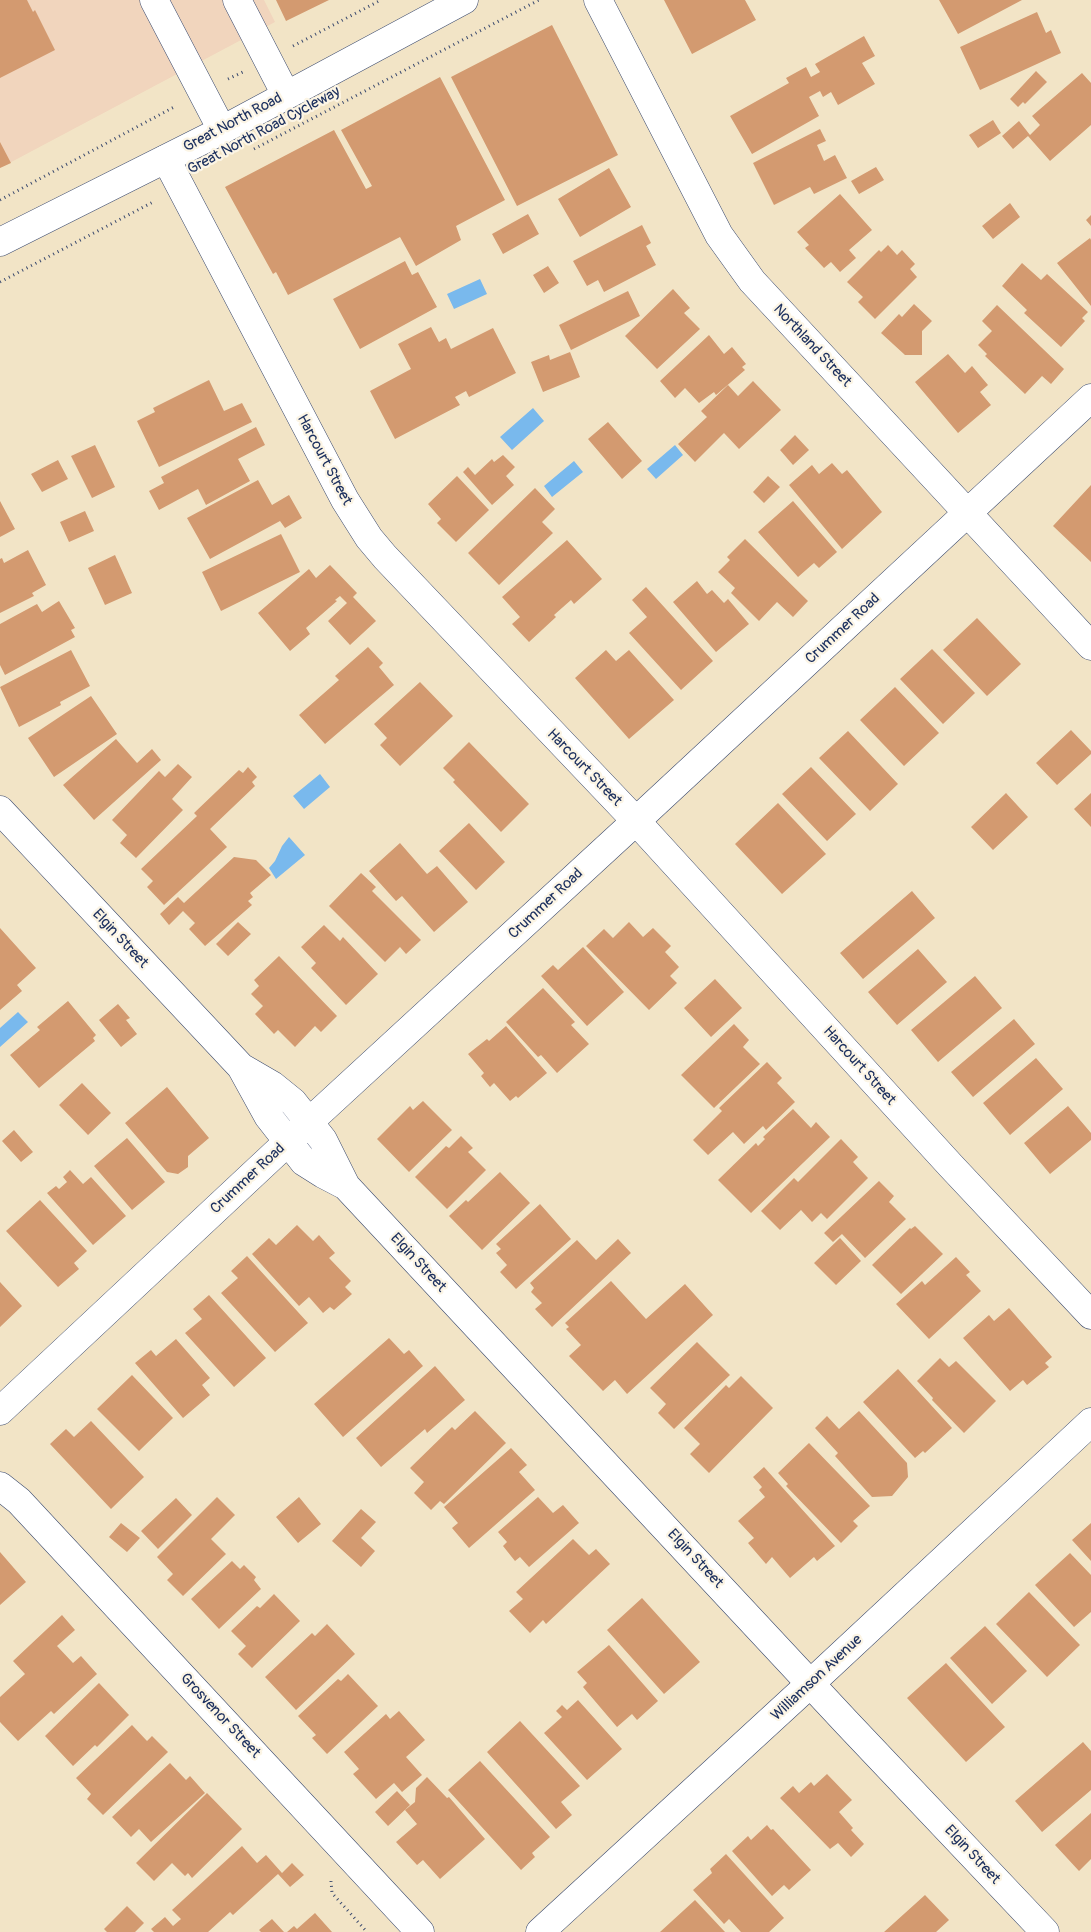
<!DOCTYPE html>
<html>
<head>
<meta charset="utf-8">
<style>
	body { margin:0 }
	canvas { display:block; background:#f2e4c6 }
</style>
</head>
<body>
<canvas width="1091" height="1932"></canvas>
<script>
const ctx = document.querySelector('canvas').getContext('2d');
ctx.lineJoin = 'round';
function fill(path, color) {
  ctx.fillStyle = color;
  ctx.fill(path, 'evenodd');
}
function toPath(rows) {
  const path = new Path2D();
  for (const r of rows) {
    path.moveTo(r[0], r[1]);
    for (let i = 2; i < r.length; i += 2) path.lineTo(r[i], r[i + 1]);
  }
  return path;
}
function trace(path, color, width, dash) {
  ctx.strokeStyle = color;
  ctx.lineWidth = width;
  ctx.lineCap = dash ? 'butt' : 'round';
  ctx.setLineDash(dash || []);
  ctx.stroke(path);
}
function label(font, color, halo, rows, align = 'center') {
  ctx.font = font + ' Pangolin,sans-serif';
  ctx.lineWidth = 4.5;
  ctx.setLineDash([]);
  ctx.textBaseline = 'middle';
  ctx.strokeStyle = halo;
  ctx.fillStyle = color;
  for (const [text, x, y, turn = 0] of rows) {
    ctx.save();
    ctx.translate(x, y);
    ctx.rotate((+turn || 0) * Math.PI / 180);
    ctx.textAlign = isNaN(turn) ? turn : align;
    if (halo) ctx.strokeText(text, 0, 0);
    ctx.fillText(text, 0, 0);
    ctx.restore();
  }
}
fill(toPath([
	[0,0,264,0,275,22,0,168]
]), '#f1d5bd');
fill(toPath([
	[480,279,487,294,454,309,447,294],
	[533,408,544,421,512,450,500,437],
	[675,445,683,455,656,479,647,469],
	[574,461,583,472,552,497,544,486],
	[320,774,330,787,304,809,293,796],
	[289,837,305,855,276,879,269,868,275,861,282,846],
	[18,1012,28,1022,0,1047,0,1028]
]), '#79b9ed');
fill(toPath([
	[0,0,27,0,33,12,35,10,55,50,0,78],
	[276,0,329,0,286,21],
	[664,0,745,0,756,20,692,54],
	[939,0,1022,0,958,34],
	[1037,12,1046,33,1051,30,1061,53,980,90,960,47],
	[552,25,618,155,517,206,451,77],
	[864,36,875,56,862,63,875,84,838,105,831,92,823,97,820,91,809,97,819,116,752,154,730,116,789,83,786,78,806,67,811,77,820,72,815,64],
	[1036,71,1047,82,1025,104,1023,102,1018,107,1010,99],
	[1082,73,1091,83,1091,125,1050,161,1028,136,1013,149,1002,136,1019,121,1030,135,1040,125,1032,116],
	[440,77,505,200,456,226,461,240,416,266,400,237,288,295,276,272,273,274,225,187,334,130,366,189,372,186,341,130],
	[993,120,1001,133,978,148,969,135],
	[820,129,826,141,817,145,824,161,835,155,847,178,814,194,810,187,774,205,753,163],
	[0,142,11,163,0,168],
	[876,167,884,180,859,194,851,181],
	[609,168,631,207,580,237,558,199],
	[840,194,872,230,849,250,856,258,840,272,831,262,824,268,805,248,809,245,797,232],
	[1010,203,1020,217,993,239,982,226],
	[528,214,539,234,503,254,492,234],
	[1091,215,1091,226,1086,220],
	[642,225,651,243,646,246,656,265,604,292,598,280,587,286,573,261],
	[1090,238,1091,240,1091,306,1057,263],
	[888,245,897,255,902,250,915,264,910,269,917,277,875,319,858,302,863,297,847,282,879,250,881,252],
	[405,261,412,275,418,272,437,307,360,349,333,299],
	[1022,263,1041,280,1047,274,1088,312,1082,318,1085,321,1061,347,1024,313,1027,310,1002,286],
	[548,266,559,283,544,293,533,275],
	[673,289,690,308,684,313,700,329,657,369,625,336],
	[628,291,640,316,571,350,559,325],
	[914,304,932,321,922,331,922,355,905,355,881,333,899,314,902,317],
	[997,305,1064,369,1051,384,1042,376,1025,394,985,356,987,354,978,345,992,331,982,321],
	[431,327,439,342,446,338,451,349,493,328,516,373,469,397,466,391,455,397,460,405,395,439,370,391,411,369,398,344],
	[709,335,724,354,732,347,746,364,742,367,745,370,716,395,714,392,699,403,685,388,675,398,660,381],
	[570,352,580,377,543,392,531,362,549,355,550,360],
	[948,354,965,373,972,366,988,385,980,392,991,405,958,433,915,382],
	[209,380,224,411,242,403,252,422,159,467,137,421,155,412,153,408],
	[753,381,781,410,739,449,724,433,695,462,678,444,707,417,701,411,728,385,738,396],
	[608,422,642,461,622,479,588,439],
	[256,427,265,445,238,459,250,481,206,505,198,489,159,510,149,491,164,483,161,477],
	[795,435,809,450,793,465,780,450],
	[95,445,115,487,92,498,71,456],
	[503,455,515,467,506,476,514,485,492,505,463,472,468,467,475,475,492,459,494,462],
	[58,460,68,479,42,492,31,474],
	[832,463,842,474,847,470,882,512,842,549,789,485,812,465,819,474],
	[457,476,489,510,456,542,437,523,441,519,428,504],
	[768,476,780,487,764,503,753,492],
	[258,480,272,505,289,495,302,518,285,528,280,521,210,559,187,518],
	[1091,485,1091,562,1053,526],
	[535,488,555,509,542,522,553,533,499,585,468,553],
	[0,501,15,529,0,537],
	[793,501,837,552,819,568,814,563,798,577,758,532],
	[85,511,94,531,69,542,60,522],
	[281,534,300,572,221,611,202,572],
	[745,539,808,601,793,617,777,602,759,621,731,593,735,588,718,572,730,560,727,557],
	[567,540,602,579,574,604,571,600,554,615,556,617,529,642,512,624,520,617,502,597],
	[28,550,46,585,32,593,34,596,0,613,0,559,2,558,4,563],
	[115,555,132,593,105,605,88,568],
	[330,565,357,593,353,597,376,621,350,645,328,621,347,603,340,596,335,600,337,601,306,628,310,634,290,651,258,613,309,569,316,578],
	[697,581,707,594,712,590,724,603,728,599,749,624,716,652,673,602],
	[646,587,713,661,681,690,629,633,647,617,632,600],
	[59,601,75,628,71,630,75,637,5,675,0,665,0,624,37,604,42,612],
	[977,618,1021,664,987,696,943,650],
	[368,647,383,663,379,667,394,685,325,744,299,715,339,680,335,676],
	[932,649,975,693,943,724,900,679],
	[71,650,90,686,60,702,61,705,19,727,0,687],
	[606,650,616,661,629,650,674,700,629,739,575,678],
	[420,682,453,716,400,766,380,745,387,738,374,724],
	[895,687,939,733,904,766,860,720],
	[91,696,117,734,54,777,28,738],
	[1071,730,1091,751,1091,754,1057,785,1036,763],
	[848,731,898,784,870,811,819,758],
	[116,739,137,763,152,749,161,760,94,820,63,785],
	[469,742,529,804,501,832,453,782,455,780,443,768],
	[178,764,192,777,172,799,183,810,136,858,120,843,127,835,112,820,159,771,165,777],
	[248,767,257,777,252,782,255,786,210,829,227,847,164,905,147,887,153,881,141,869,197,816,194,813,239,770,243,773],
	[811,767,856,814,827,841,782,794],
	[1006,793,1028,817,993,850,971,827],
	[1091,793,1091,827,1074,809],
	[778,803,826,854,782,894,735,844],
	[469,823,505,862,476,890,439,851],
	[400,843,427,874,437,866,468,902,434,932,402,896,396,901,369,871],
	[234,857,256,860,271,875,250,893,253,897,248,901,252,905,205,946,189,929,195,923,183,911,169,925,160,914,178,897,184,903],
	[361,873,376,887,372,891,421,940,406,954,400,947,385,962,329,906],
	[912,891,935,918,863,979,840,953],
	[238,922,251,934,228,956,216,944],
	[629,922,643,937,653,928,671,946,665,952,679,967,670,976,677,983,649,1010,586,946,604,929,613,938],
	[324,925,340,941,343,937,378,974,346,1005,311,968,316,963,301,947],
	[0,928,36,968,17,985,22,991,0,1010],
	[583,947,624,992,587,1026,541,976,553,965,558,970],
	[918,949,947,982,897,1025,868,992],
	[279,956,337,1016,321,1032,315,1026,295,1047,278,1030,274,1034,255,1014,263,1006,251,994,259,986,254,980],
	[975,976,1002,1008,938,1062,911,1030],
	[715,979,742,1008,711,1037,684,1008],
	[543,988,575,1022,571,1025,589,1044,557,1073,541,1055,538,1057,506,1022],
	[68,1001,96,1035,93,1038,95,1041,39,1088,10,1055,40,1030,37,1027],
	[118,1004,130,1018,126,1020,137,1034,121,1047,99,1020],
	[1014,1019,1035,1044,973,1097,951,1072],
	[734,1024,749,1040,743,1047,760,1064,714,1108,681,1075],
	[506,1026,547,1073,518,1098,516,1096,510,1101,494,1083,490,1087,481,1076,484,1073,468,1054,487,1039,489,1041],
	[1036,1058,1063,1089,1010,1135,983,1103],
	[767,1062,782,1078,777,1083,795,1102,766,1130,763,1126,744,1144,733,1132,708,1155,693,1140,722,1111,719,1108],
	[82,1083,111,1113,88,1135,59,1105],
	[167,1087,209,1138,188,1156,188,1167,178,1174,167,1172,125,1123],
	[423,1101,452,1130,409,1172,377,1139,410,1106,413,1110],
	[1068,1106,1091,1133,1091,1140,1050,1174,1024,1143],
	[793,1109,811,1128,816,1122,830,1137,751,1213,718,1180,756,1143,758,1146,765,1139,763,1137],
	[14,1130,33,1152,21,1162,2,1141],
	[461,1136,473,1148,468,1152,486,1170,447,1209,415,1177,446,1146,449,1148],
	[127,1138,165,1182,132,1210,94,1166],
	[841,1139,858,1157,853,1162,868,1178,827,1219,821,1213,812,1222,801,1210,780,1230,761,1211,794,1178,798,1182],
	[70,1170,83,1184,91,1177,126,1216,93,1245,47,1193,56,1186,59,1189,67,1182,63,1177],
	[500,1172,530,1203,482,1250,449,1216,466,1200,468,1202],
	[879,1181,894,1196,889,1202,906,1219,865,1258,842,1234,833,1242,824,1233],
	[40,1200,87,1251,74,1263,79,1269,58,1287,6,1231],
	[540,1204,571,1239,516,1289,500,1272,507,1265,496,1253,501,1249,496,1244],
	[297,1225,313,1241,319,1235,335,1253,329,1258,351,1281,345,1287,352,1294,334,1310,330,1307,323,1313,309,1297,299,1306,252,1254,269,1238,276,1245],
	[915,1226,943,1254,901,1294,872,1265,910,1228,911,1229],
	[840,1238,861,1261,836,1285,814,1263],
	[618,1239,631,1253,552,1327,535,1309,542,1303,531,1292,534,1288,530,1283,577,1240,596,1260],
	[247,1256,308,1323,275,1352,221,1293,238,1278,231,1271],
	[956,1257,970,1272,966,1275,981,1291,929,1339,896,1304,922,1281,925,1285],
	[611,1281,646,1319,685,1284,713,1315,627,1394,615,1380,603,1391,569,1356,581,1345,566,1329,569,1327,565,1323],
	[0,1282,22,1306,0,1327],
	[209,1295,266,1358,234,1387,185,1333,202,1319,193,1309],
	[1009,1308,1052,1357,1045,1363,1049,1367,1027,1385,1023,1380,1010,1391,963,1338,989,1315,994,1321],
	[389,1338,404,1354,409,1350,423,1366,343,1437,314,1404],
	[176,1339,210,1378,202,1385,210,1395,183,1418,135,1363,151,1350,156,1356],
	[697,1342,730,1375,674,1429,658,1413,666,1404,650,1388],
	[940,1358,949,1367,956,1361,996,1401,964,1433,932,1400,933,1398,917,1381],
	[435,1366,465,1400,427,1433,425,1429,381,1467,356,1438],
	[898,1369,952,1428,925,1453,923,1451,915,1458,863,1402],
	[132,1375,173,1418,139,1451,97,1409],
	[741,1376,773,1408,709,1473,690,1454,700,1444,684,1428,726,1385,729,1388],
	[475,1411,506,1443,444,1504,440,1501,431,1510,414,1493,424,1482,410,1468,452,1427,455,1430],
	[859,1411,907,1463,908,1477,892,1496,872,1497,835,1456,838,1453,815,1428,827,1416,839,1429],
	[91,1421,144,1477,111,1509,50,1444,66,1429,74,1437],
	[809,1443,870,1506,853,1521,858,1526,841,1543,786,1486,788,1484,778,1473],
	[511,1448,527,1465,519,1472,535,1490,469,1548,452,1528,458,1523,444,1507],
	[764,1467,835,1546,817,1561,814,1557,790,1578,772,1557,766,1564,748,1543,754,1538,738,1521,765,1497,759,1490,762,1487,753,1477],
	[217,1497,235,1515,211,1539,226,1554,183,1596,167,1580,173,1574,157,1557],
	[299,1497,321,1524,298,1543,276,1517],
	[538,1497,553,1513,563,1505,579,1523,529,1567,520,1557,515,1561,503,1546,507,1542,498,1532],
	[176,1498,192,1515,158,1549,141,1531],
	[361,1509,376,1522,361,1538,375,1551,361,1567,332,1541],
	[121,1523,140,1538,127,1552,109,1537],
	[1091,1523,1091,1561,1072,1540],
	[573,1539,589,1555,596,1549,610,1564,546,1624,543,1620,530,1633,509,1611,523,1599,516,1592],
	[0,1552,26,1582,0,1605],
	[1070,1553,1091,1575,1091,1612,1074,1627,1035,1585],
	[232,1561,240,1569,244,1565,256,1577,254,1580,261,1589,219,1629,191,1599],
	[1029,1592,1080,1645,1047,1677,996,1624],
	[274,1594,300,1621,252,1668,238,1654,246,1646,231,1631,257,1606,260,1608],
	[642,1598,700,1662,664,1694,607,1630],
	[62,1615,75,1630,57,1646,73,1663,81,1656,97,1674,54,1714,51,1711,18,1741,0,1722,0,1697,25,1674,13,1661],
	[327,1624,355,1654,296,1710,265,1677,312,1633,315,1636],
	[985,1626,1027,1671,992,1704,950,1658],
	[609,1645,658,1701,637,1720,632,1714,617,1727,583,1687,587,1683,577,1672],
	[946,1663,1005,1727,966,1762,907,1698],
	[348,1674,378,1706,327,1754,312,1738,316,1735,298,1716,338,1679,341,1681],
	[99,1683,129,1715,97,1747,95,1745,73,1766,45,1736],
	[578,1700,622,1749,587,1780,544,1733,562,1717,556,1711,562,1705,567,1710],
	[399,1711,425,1740,406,1757,422,1775,402,1792,394,1783,376,1799,353,1774,359,1769,344,1752,386,1714,390,1719],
	[520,1721,580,1786,561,1802,572,1815,556,1829,487,1752],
	[132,1725,147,1741,152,1736,168,1752,103,1815,87,1799,91,1794,76,1778],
	[1083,1742,1091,1751,1091,1790,1042,1832,1015,1801],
	[480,1761,550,1837,532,1853,535,1857,521,1870,448,1790],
	[170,1763,186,1780,190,1776,205,1793,151,1842,139,1829,131,1837,112,1817],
	[827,1774,852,1800,839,1812,853,1828,851,1830,864,1844,851,1857,838,1843,830,1849,780,1798,793,1786,799,1793,811,1782,814,1786],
	[427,1777,447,1798,449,1797,485,1839,440,1879,423,1860,417,1865,396,1842,417,1824,405,1810,415,1802,416,1788],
	[397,1791,410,1805,388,1826,375,1812],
	[207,1793,242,1829,192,1878,188,1873,185,1876,172,1863,154,1881,136,1863],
	[1091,1813,1091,1859,1079,1871,1055,1845],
	[767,1825,771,1830,773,1829,811,1870,789,1890,784,1885,772,1896,732,1851,748,1836,751,1840],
	[242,1846,257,1863,266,1855,282,1873,292,1863,304,1875,290,1887,278,1874,233,1915,230,1912,208,1932,154,1932,151,1929,165,1917,173,1926,181,1919,172,1910],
	[726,1854,784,1918,769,1932,741,1932,729,1919,724,1924,693,1890,712,1873,710,1869],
	[925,1895,949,1920,936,1932,884,1932],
	[695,1900,725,1932,660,1932],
	[127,1906,144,1923,135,1932,107,1932,104,1929],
	[315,1913,332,1932,287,1932,294,1926,297,1929],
	[272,1919,284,1932,261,1932,259,1930]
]), '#d39a70');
const minor = toPath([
	[154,0,222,130],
	[237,0,286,95],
	[598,0,719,235,752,281,1091,646],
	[166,159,345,500,369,538,385,557,636,821,951,1166,1091,1315],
	[0,810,241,1067,268,1116,304,1162,323,1174,346,1186],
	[241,1067,272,1085,293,1102,323,1140,346,1186,847,1723,1045,1932],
	[0,1411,309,1122,636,821,1091,398],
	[0,1486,19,1501,420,1932]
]);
const major = toPath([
	[0,242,209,137,464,0],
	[540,1932,811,1683,1091,1422]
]);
trace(minor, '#3b4a6e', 29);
trace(major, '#3b4a6e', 29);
trace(toPath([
	[293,46,381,0],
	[228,79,243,72],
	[254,149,539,0],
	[0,200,176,106],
	[0,282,155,201],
	[331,1881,332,1893,367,1932]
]), '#3b4a6e', 3, [1, 4]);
trace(minor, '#fff', 28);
trace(major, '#fff', 28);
label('15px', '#1b2f5e', '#fcf5e5', [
	["Great North Road",233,123,-28],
	["Great North Road Cycleway",264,131,-28],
	["Northland Street",812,346,47],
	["Harcourt Street",324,460,62],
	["Crummer Road",843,629,-43],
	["Harcourt Street",584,768,46],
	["Crummer Road",546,904,-43],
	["Elgin Street",120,939,47],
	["Harcourt Street",859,1066,48],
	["Crummer Road",248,1179,-43],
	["Elgin Street",418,1263,47],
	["Elgin Street",695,1559,47],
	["Williamson Avenue",817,1678,-43],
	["Grosvenor Street",220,1716,47],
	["Elgin Street",972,1855,47]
]);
</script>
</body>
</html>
